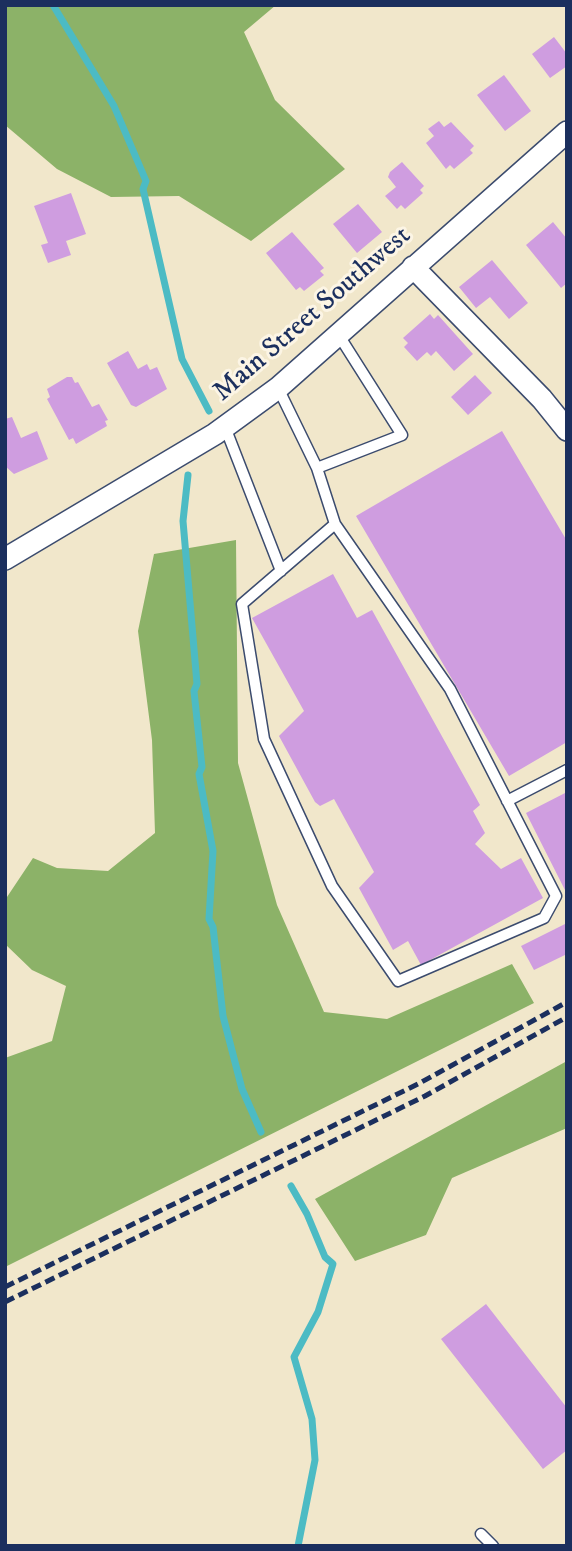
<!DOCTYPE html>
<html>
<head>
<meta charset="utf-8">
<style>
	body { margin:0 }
	#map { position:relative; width:572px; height:1551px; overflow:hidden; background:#f1e7cb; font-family:"IM FELL DW Pica",serif }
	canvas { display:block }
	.frame { position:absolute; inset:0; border:7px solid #1b2f5e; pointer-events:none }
</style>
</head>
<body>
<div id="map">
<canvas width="572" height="1551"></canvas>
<div class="frame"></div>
</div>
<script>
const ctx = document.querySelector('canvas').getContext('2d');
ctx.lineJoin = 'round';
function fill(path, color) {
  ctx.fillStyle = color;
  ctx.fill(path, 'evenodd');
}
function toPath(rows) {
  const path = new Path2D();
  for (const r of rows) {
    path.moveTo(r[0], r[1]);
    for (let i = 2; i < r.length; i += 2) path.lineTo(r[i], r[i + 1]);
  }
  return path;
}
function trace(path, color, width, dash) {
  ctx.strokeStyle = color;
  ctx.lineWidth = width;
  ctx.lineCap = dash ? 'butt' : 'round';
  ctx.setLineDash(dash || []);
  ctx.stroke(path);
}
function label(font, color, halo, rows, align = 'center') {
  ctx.font = font + ' "IM FELL DW Pica",serif';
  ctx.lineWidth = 6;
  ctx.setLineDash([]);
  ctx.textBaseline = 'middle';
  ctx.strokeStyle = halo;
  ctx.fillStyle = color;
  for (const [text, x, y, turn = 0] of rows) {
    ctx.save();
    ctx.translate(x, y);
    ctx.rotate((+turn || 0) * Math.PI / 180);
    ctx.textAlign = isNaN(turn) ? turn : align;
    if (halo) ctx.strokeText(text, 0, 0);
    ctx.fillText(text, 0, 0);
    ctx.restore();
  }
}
fill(toPath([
	[5,5,276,5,244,32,275,100,345,169,251,241,179,196,111,197,57,169,5,125],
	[236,540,238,763,277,905,324,1012,387,1019,512,964,534,1003,5,1267,5,1058,52,1041,66,986,32,970,5,944,5,900,33,858,57,868,108,871,155,833,152,740,138,631,154,554],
	[567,1061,567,1128,452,1178,426,1235,355,1261,315,1199]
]), '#8cb268');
trace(toPath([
	[53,5,114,106,146,181,143,189,182,359,209,411],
	[188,475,183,521,197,684,194,691,202,767,199,774,213,851,209,919,213,927,223,1016,242,1089,261,1132],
	[291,1186,307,1214,325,1257,333,1264,318,1312,294,1357,312,1419,315,1460,298,1546]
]), '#4cbbc4', 7);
fill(toPath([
	[554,37,567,54,567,66,550,78,532,54],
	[504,75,531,111,505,131,477,95],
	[439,121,444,127,451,122,474,146,470,150,473,153,454,169,450,165,446,169,426,143,434,136,428,129],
	[402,162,424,186,420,190,423,193,405,209,401,205,397,209,385,196,396,187,388,177,390,172],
	[71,193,86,234,66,241,71,255,48,263,41,245,48,243,34,206],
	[358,204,382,232,357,253,333,224],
	[553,222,567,239,567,283,561,288,526,245],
	[292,232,324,268,320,271,324,275,304,291,300,287,296,290,266,253],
	[492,260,528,303,509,319,490,297,476,308,459,287],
	[430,314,434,319,438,315,473,354,454,371,436,351,431,356,427,352,417,361,404,347,408,343,403,338],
	[128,351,138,369,147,364,150,370,157,367,167,389,136,407,131,405,107,363],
	[475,375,492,393,468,415,451,397],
	[67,377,72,377,75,383,78,382,92,407,99,404,108,420,105,421,107,426,76,444,73,438,69,440,47,399,50,397,47,389],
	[12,417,21,438,37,431,48,459,14,474,5,466,5,419],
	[502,431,567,541,567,742,509,776,356,516],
	[333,574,357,618,372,610,480,805,473,811,485,833,475,844,501,869,521,858,543,898,421,965,408,941,393,950,359,888,374,872,334,799,320,806,315,802,279,736,304,711,252,618],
	[567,792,567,894,526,813],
	[567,923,567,954,534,970,521,946],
	[486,1304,567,1408,567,1450,543,1469,441,1339]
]), '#cf9de0');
const lane = toPath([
	[278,388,317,468],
	[225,427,281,571],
	[335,524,242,604,264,739,332,886,398,981,544,918,556,896,450,689,335,524,317,468,402,435,338,334],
	[507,801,567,770],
	[481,1534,493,1546]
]);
const street = toPath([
	[413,267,542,399,567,430],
	[5,559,215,434,278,388,567,132]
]);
trace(lane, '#3b4b6e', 13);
trace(street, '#3b4b6e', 24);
trace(lane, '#fff', 10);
trace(street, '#fff', 21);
trace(toPath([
	[5,1287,418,1084,567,1002],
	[5,1302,425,1096,567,1017]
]), '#1b2f5e', 5, [10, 5]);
label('28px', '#1b2f5e', '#fcf5e5', [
	["Main Street Southwest",313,315,-41]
]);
</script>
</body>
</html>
